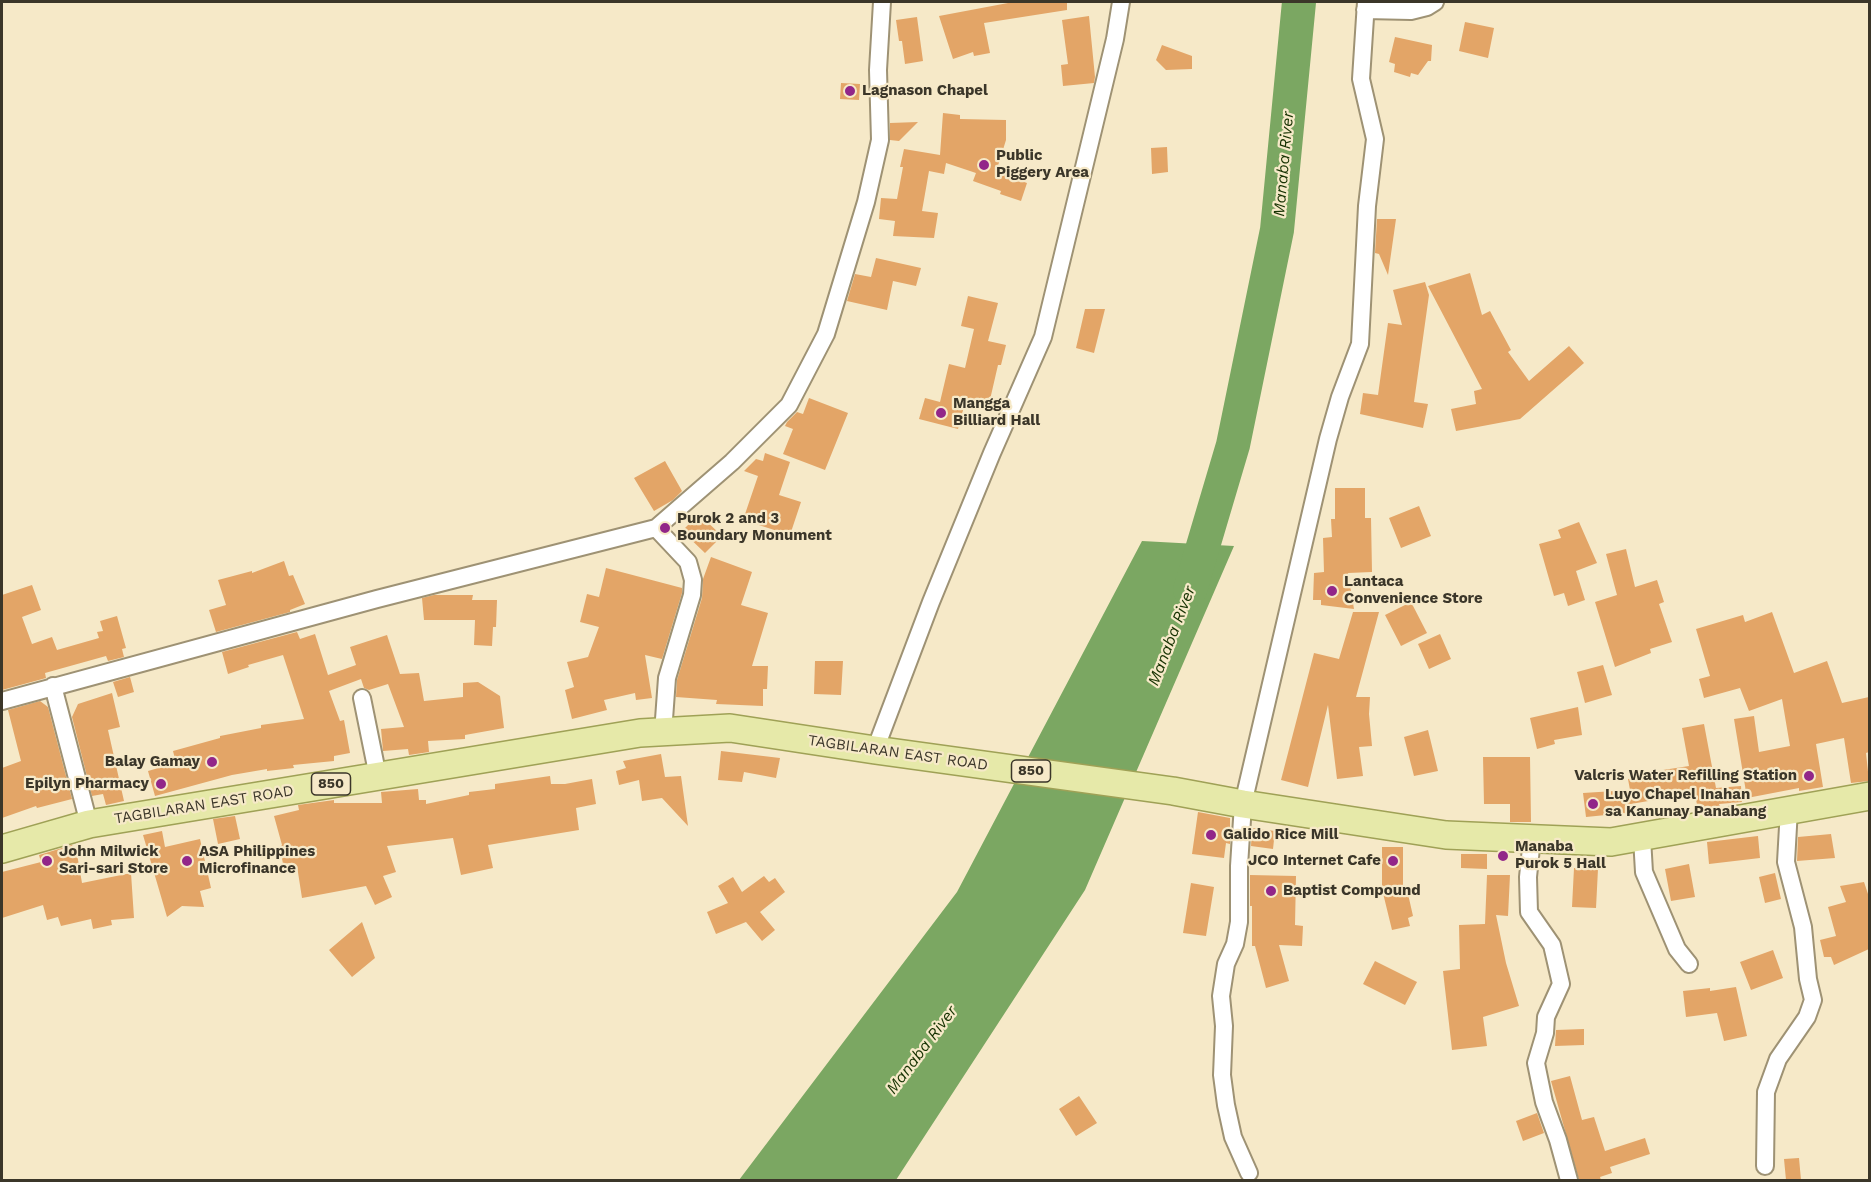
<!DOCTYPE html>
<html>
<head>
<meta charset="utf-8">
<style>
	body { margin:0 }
	#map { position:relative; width:1871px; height:1182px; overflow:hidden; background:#f6e9c8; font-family:"Work Sans",sans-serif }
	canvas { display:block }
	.frame { position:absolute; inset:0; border:3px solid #3b3629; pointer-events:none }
</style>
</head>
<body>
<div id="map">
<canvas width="1871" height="1182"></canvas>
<div class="frame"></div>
</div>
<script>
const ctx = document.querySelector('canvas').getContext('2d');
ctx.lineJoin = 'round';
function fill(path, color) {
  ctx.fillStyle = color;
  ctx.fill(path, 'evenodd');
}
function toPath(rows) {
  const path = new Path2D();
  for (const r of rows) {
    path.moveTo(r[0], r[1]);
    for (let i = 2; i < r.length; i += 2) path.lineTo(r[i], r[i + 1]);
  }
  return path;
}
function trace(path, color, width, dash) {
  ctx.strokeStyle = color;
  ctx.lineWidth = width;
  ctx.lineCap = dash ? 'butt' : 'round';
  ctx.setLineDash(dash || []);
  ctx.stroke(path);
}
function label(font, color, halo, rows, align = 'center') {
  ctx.font = font + ' "Work Sans",sans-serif';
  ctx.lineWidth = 4.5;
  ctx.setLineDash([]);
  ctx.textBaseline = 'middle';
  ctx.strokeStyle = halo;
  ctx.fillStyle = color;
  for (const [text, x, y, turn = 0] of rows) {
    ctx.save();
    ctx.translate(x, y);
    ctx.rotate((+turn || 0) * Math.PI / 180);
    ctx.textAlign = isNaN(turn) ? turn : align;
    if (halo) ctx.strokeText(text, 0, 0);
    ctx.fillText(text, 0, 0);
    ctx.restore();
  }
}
fill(toPath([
	[1142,541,1234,546,1085,890,896,1180,739,1180,957,892]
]), '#7ba762');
trace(toPath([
	[1190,590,1233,445,1277,230,1299,2]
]), '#7ba762', 34);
fill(toPath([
	[1008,2,1067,2,1067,10,984,23,990,53,974,56,973,52,953,59,939,16,1008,3],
	[1089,16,1095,77,1094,83,1063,86,1061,65,1068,64,1062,20],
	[917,17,923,61,905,64,902,41,899,41,896,20],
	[1465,22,1494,28,1488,58,1459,51],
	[1395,37,1432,45,1431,61,1428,61,1418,75,1411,73,1410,77,1394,72,1395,64,1389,62],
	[1162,45,1192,56,1192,69,1166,70,1156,60],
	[841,83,860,84,859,100,840,99],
	[943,113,960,115,960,119,1006,120,1006,140,996,172,1027,183,1021,201,1000,194,1001,191,973,181,976,173,946,163,944,174,929,171,922,211,938,213,934,238,893,236,895,221,879,219,881,198,897,199,903,167,900,167,904,149,940,155],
	[918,122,899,141,890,140,890,123],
	[1167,147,1168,172,1152,174,1151,148],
	[1377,219,1396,219,1388,275,1379,254,1375,253],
	[876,258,921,268,916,286,893,281,887,310,847,301,855,274,871,277],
	[1470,273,1482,315,1490,311,1511,350,1508,352,1529,381,1569,346,1584,363,1520,419,1456,431,1451,409,1476,404,1474,391,1482,389,1428,286],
	[1425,282,1429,295,1414,402,1428,404,1423,428,1360,414,1363,393,1378,395,1388,323,1402,325,1393,290],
	[968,296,998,303,988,341,1006,345,1001,365,998,365,989,404,966,399,958,429,919,419,925,398,940,402,949,364,965,368,974,329,961,326],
	[1085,309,1105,309,1094,353,1076,348],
	[809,398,848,413,825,470,783,454,793,429,785,426,787,422,797,412,803,414],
	[765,453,790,462,779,495,801,502,790,535,743,520,758,476,744,471,756,459,763,461],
	[665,461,682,491,673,500,654,511,634,478],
	[1335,488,1365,488,1365,518,1371,518,1372,572,1348,573,1354,609,1321,605,1321,600,1313,600,1314,573,1324,572,1323,538,1332,537,1331,519,1335,519],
	[1419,506,1431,536,1401,548,1389,518],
	[699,514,722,536,705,553,682,531],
	[1579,522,1597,563,1576,571,1585,600,1568,606,1564,593,1554,596,1539,544,1561,538,1558,530],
	[1626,549,1635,587,1657,580,1664,602,1659,604,1672,642,1650,649,1651,653,1615,667,1595,602,1617,595,1606,554],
	[711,557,752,572,741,605,768,613,752,666,768,666,767,689,763,689,763,706,716,704,717,700,676,697,677,680,702,598,703,579],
	[284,561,289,576,293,575,305,604,290,610,290,612,216,632,209,610,226,605,218,580,252,571,252,573],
	[606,568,682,588,682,593,662,659,645,655,652,698,636,700,635,693,604,700,607,710,572,719,565,690,574,687,567,662,588,657,599,627,580,622,587,594,599,597],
	[32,585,41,610,22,617,32,644,52,637,57,650,99,638,97,632,103,631,100,621,117,616,126,648,122,649,124,657,108,661,106,656,45,673,46,678,2,690,2,595],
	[434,595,473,595,472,600,497,600,496,627,493,627,492,646,474,645,475,620,424,620,422,598],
	[1411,602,1427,633,1401,646,1385,615],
	[1353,612,1379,612,1356,697,1370,697,1369,714,1372,746,1359,747,1363,776,1337,779,1328,705,1308,787,1281,780,1314,653,1339,659],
	[1772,612,1794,673,1827,661,1842,703,1869,697,1869,752,1866,753,1869,781,1851,783,1844,738,1816,744,1823,787,1799,791,1799,788,1747,798,1734,719,1754,716,1759,752,1790,746,1782,699,1749,711,1740,688,1704,698,1699,679,1710,676,1696,629,1743,615,1745,622],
	[297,632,300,639,315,634,328,675,356,665,350,647,387,635,400,674,419,673,424,701,463,697,463,683,478,682,500,696,504,728,465,735,465,739,428,741,429,752,409,755,408,749,383,751,381,729,404,727,388,684,369,690,364,688,361,679,329,691,340,721,344,720,350,753,334,756,334,761,293,765,294,768,267,771,267,769,232,775,155,796,148,771,176,763,173,751,220,738,220,736,261,728,261,725,304,719,283,655,248,665,249,667,228,674,222,652],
	[1440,634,1451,659,1429,669,1418,644],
	[815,661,843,661,841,695,814,694],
	[1603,665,1612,695,1585,703,1577,672],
	[130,677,134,692,118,697,113,682],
	[112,693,120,727,108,730,124,801,106,805,103,794,92,796,72,717,78,704],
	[40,701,48,707,72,799,37,808,36,806,2,818,2,768,21,761,8,710],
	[1578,707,1582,735,1554,740,1555,744,1537,749,1530,718],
	[1704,724,1716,788,1741,786,1742,802,1719,804,1720,807,1698,811,1695,793,1625,805,1626,813,1586,817,1583,793,1630,790,1628,779,1650,776,1650,772,1689,766,1682,728],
	[1428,730,1438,771,1414,776,1404,737],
	[721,751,780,758,776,778,744,772,742,782,718,780],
	[661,754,665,777,681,776,688,826,662,798,642,801,639,780,619,785,616,771,626,768,623,761],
	[1483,757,1530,757,1531,822,1510,822,1510,804,1484,804],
	[550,776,551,784,565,784,592,779,596,804,576,808,579,830,488,845,493,868,461,875,453,838,387,846,396,872,383,876,392,897,375,905,366,886,302,898,297,866,291,867,290,863,283,864,280,847,282,845,274,816,299,810,298,805,334,800,334,803,382,803,381,792,418,789,419,800,426,800,426,804,469,795,469,792,495,789,495,784],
	[1198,812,1230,818,1230,844,1226,843,1224,858,1192,854],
	[235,816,240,839,218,844,213,819],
	[1252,828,1275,831,1273,849,1251,846],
	[162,831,165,847,200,839,211,888,200,891,204,907,182,906,167,917,143,835],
	[1831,834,1835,858,1797,861,1798,837],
	[1758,836,1760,858,1709,864,1707,842],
	[72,845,77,854,82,883,131,873,134,918,111,920,112,925,93,929,91,919,61,926,58,917,47,920,43,905,2,918,2,872,41,862,39,855],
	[1382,847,1403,847,1403,895,1408,894,1413,916,1408,918,1410,926,1392,930,1382,889],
	[1461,854,1487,854,1487,869,1461,868],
	[1689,864,1695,897,1671,901,1665,869],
	[1574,868,1598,869,1596,908,1572,907],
	[1775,873,1781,899,1765,903,1759,877],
	[1250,875,1296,876,1295,925,1303,926,1302,946,1279,945,1289,981,1266,988,1255,946,1252,946,1252,906,1250,906],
	[1487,875,1510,875,1508,916,1496,915,1506,963,1519,1006,1483,1017,1487,1046,1452,1050,1443,971,1460,969,1459,925,1485,924],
	[764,876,769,882,775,878,785,892,760,912,775,930,762,941,746,922,716,934,707,912,728,903,718,886,733,877,742,892],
	[1864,882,1869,897,1869,949,1834,965,1831,957,1824,957,1820,940,1836,936,1828,907,1846,902,1840,886],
	[1191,883,1214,887,1206,936,1183,933],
	[362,922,375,958,352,977,329,950],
	[1773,950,1783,978,1751,990,1740,962],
	[1375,961,1417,982,1405,1005,1363,984],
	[1736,987,1747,1036,1724,1041,1717,1013,1686,1017,1683,991,1710,988,1710,991],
	[1584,1029,1584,1045,1555,1046,1556,1030],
	[1570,1076,1582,1120,1594,1117,1605,1151,1645,1138,1650,1154,1610,1167,1612,1173,1600,1177,1601,1180,1579,1180,1551,1081],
	[1079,1096,1097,1123,1076,1136,1059,1109],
	[1537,1113,1544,1133,1523,1141,1516,1121],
	[1799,1158,1801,1180,1786,1180,1784,1159]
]), '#e3a567');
const minor = toPath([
	[1365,10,1411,11,1427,7,1435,2],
	[656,528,688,562,693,580,692,595,667,678,663,733],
	[53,686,89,824],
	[362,698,378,777],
	[2,701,377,599,656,528,732,462,789,405,826,334,866,202,880,140,878,70,882,2],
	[875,750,931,602,992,453,1043,337,1115,39,1121,2],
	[1532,838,1528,877,1529,912,1552,945,1561,984,1546,1017,1545,1033,1536,1063,1544,1102,1558,1140,1569,1180],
	[1642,838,1644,872,1677,949,1689,964],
	[1765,1166,1766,1092,1778,1059,1807,1017,1813,1000,1808,979,1803,927,1786,862,1789,809],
	[1249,1173,1233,1137,1226,1105,1222,1075,1224,1026,1221,996,1226,964,1235,944,1239,922,1239,866,1243,804,1328,439,1340,397,1360,344,1367,206,1375,139,1361,79,1366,2]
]);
const primary = toPath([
	[2,849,89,824,640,733,730,728,875,750,1173,791,1243,804,1446,835,1611,842,1870,796]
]);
trace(minor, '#9e9274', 20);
trace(primary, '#9fa156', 30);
trace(minor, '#fff', 16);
trace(primary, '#e6e9a9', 27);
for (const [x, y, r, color] of [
	[850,91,6,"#922689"],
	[984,165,6,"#922689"],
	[941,413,6,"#922689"],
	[665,528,6,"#922689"],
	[1332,591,6,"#922689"],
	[212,762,6,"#922689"],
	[1809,776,6,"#922689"],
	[161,784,6,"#922689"],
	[1593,804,6,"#922689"],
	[1211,835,6,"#922689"],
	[1503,856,6,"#922689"],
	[47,861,6,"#922689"],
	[187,861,6,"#922689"],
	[1393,861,6,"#922689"],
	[1271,891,6,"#922689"]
]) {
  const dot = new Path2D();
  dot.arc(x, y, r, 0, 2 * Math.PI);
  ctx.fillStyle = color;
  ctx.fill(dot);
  trace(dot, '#f6e9c8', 2);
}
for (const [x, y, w] of [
	[1031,771,39],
	[331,784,39]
]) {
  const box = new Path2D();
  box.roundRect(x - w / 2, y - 11, w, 22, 4.5);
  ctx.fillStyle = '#f6e9c8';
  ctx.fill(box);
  trace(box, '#3b3629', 1.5);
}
label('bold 14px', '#3b3629', null, [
	["850",1031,771],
	["850",331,784]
]);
label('bold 15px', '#3b3629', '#f6e9c8', [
	["Lagnason Chapel",862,91],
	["Public",996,156],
	["Piggery Area",996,173],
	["Mangga",953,404],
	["Billiard Hall",953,421],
	["Purok 2 and 3",677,519],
	["Boundary Monument",677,536],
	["Lantaca",1344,582],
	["Convenience Store",1344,599],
	["Balay Gamay",200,762,"right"],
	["Valcris Water Refilling Station",1797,776,"right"],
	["Epilyn Pharmacy",149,784,"right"],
	["Luyo Chapel Inahan",1605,795],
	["sa Kanunay Panabang",1605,812],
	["Galido Rice Mill",1223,835],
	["Manaba",1515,847],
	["Purok 5 Hall",1515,864],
	["John Milwick",59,852],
	["Sari-sari Store",59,869],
	["ASA Philippines",199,852],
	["Microfinance",199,869],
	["JCO Internet Cafe",1381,861,"right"],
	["Baptist Compound",1283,891]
], 'left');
label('15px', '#3b3629', '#f6e9c8', [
	["TAGBILARAN EAST ROAD",898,753,8],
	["TAGBILARAN EAST ROAD",204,805,-9]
]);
label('italic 16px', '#153100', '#f6e9c8', [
	["Manaba River",1284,164,-85],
	["Manaba River",1172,636,-69],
	["Manaba River",922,1050,-53]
]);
</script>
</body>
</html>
